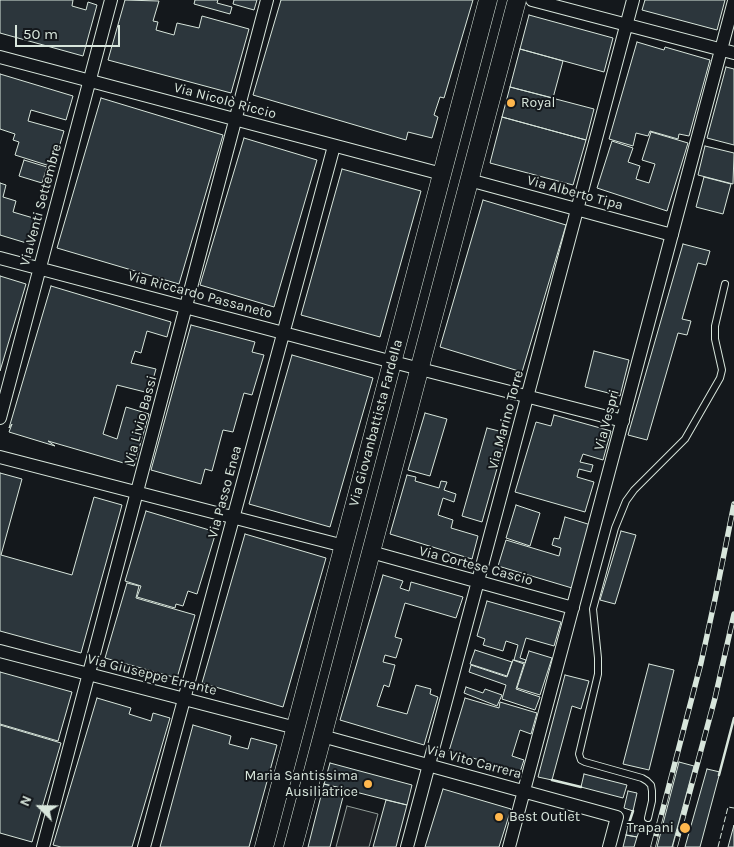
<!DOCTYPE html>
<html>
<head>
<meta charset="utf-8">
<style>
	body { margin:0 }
	#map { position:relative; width:734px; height:847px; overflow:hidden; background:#14181c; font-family:Karla,sans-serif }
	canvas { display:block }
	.north { position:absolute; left:15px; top:782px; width:50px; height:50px; -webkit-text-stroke:4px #14181c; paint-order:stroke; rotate:293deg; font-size:14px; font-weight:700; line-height:20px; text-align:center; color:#d8e6dc }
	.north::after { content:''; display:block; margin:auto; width:18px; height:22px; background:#d8e6dc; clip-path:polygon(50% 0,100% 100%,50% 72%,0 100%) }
	.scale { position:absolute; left:15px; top:25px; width:105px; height:22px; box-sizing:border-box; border:2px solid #d8e6dc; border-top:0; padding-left:6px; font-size:15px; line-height:18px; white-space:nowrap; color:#d8e6dc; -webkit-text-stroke:4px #14181c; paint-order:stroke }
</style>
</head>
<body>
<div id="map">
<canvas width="734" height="847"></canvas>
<div class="north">N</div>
<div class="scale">50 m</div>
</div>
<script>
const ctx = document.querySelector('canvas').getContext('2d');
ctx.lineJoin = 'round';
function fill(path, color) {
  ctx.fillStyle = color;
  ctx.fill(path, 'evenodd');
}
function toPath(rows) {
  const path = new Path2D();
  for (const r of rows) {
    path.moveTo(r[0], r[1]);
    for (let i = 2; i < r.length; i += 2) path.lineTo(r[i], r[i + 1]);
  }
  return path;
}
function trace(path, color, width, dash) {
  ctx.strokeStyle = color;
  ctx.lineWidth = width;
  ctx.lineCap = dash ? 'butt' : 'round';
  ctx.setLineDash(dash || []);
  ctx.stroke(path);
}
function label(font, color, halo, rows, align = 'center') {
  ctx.font = font + ' Karla,sans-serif';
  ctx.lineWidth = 4;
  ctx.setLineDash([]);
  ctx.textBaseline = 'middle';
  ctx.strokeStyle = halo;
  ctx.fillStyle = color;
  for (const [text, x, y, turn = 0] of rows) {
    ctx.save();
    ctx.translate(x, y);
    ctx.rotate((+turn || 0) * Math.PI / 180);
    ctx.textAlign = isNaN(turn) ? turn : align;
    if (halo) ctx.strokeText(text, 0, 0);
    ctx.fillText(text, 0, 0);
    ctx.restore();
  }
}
const green = toPath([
	[347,806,378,814,369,847,336,847,347,806]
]);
fill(green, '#202428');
trace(green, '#939e99', 1);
const building = toPath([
	[0,0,73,0,72,6,86,10,88,2,97,5,83,56,0,33,0,0],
	[125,0,159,1,153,21,158,22,156,30,174,35,177,23,199,28,202,16,249,29,231,93,108,60,125,0],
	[195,0,218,0,217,3,232,7,230,14,194,4,195,0],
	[234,0,257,0,254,10,233,4,234,0],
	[281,0,473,0,444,98,440,97,434,115,438,117,432,138,408,132,406,140,253,95,281,0],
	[645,0,725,0,717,30,642,10,645,0],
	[529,15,613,38,604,72,520,49,529,15],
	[637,42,664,50,665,47,710,60,689,136,679,134,678,139,650,131,648,136,636,133,633,146,609,139,637,42],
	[520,49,563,61,553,98,510,87,520,49],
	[726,67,734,69,734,145,707,138,726,67],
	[0,74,73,96,66,120,31,110,28,121,64,131,53,167,15,155,19,142,13,140,15,134,0,129,0,74],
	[510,87,594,109,586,140,502,117,510,87],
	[101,98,223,135,179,284,57,248,101,98],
	[502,117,586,140,573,185,490,163,502,117],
	[651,132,688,143,667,211,597,188,612,141,633,148,628,162,640,166,636,179,649,183,655,164,642,160,651,132],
	[244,138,317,160,274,307,200,285,244,138],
	[705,146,734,153,733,184,698,175,705,146],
	[24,160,47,167,42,183,19,176,24,160],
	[342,169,421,191,380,337,301,315,342,169],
	[704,177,731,184,723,214,696,207,704,177],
	[0,183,6,185,3,197,16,201,13,212,40,220,33,245,0,235,0,183],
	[483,200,566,225,522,372,440,347,483,200],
	[683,244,710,251,706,265,698,263,682,319,691,321,687,335,678,333,647,440,628,435,683,244],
	[0,276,26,284,0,371,0,276],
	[51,286,171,322,167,337,147,331,141,353,135,351,131,363,156,369,149,393,117,385,103,434,117,439,126,407,149,414,134,466,48,441,55,446,9,432,12,424,9,428,51,286],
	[191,325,255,342,252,352,264,355,252,395,244,393,233,432,223,430,212,471,205,469,201,484,151,470,191,325],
	[594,351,629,360,620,396,585,387,594,351],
	[292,355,373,378,330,527,249,504,292,355],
	[425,413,447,419,430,476,408,470,425,413],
	[554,415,611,431,603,460,583,454,580,462,593,465,591,472,579,469,577,477,594,482,585,512,515,492,536,422,551,426,554,415],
	[487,428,507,433,482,522,462,516,487,428],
	[0,473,22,479,1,555,72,575,94,497,122,505,81,653,0,631,0,473],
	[407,475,416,477,415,481,439,488,441,481,447,482,444,490,456,494,454,502,443,498,438,515,453,520,451,528,478,536,472,559,390,534,407,475],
	[516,505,540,513,530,546,506,538,516,505],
	[146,511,216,532,197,594,188,591,183,606,176,604,175,608,137,597,141,586,125,581,146,511],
	[565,517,591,525,572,588,498,566,506,540,559,556,561,548,552,545,554,538,559,539,565,517],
	[621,531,636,535,615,604,600,600,621,531],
	[245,534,326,558,283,707,202,683,245,534],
	[383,575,403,581,400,588,409,591,411,582,463,597,456,618,405,603,395,637,402,639,396,658,385,655,383,662,395,665,389,687,384,685,377,706,407,714,416,685,431,689,430,694,438,697,424,745,340,720,383,575],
	[127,583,139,586,136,598,195,615,177,678,105,658,127,583],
	[487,601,561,622,554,646,526,638,520,658,526,660,525,663,514,660,518,645,506,641,503,651,483,645,485,639,477,636,487,601],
	[475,650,512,662,507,676,470,664,475,650],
	[529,651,552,658,540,695,517,688,529,651],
	[513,660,524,664,516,689,540,697,535,710,502,699,506,685,469,672,471,665,507,677,513,660],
	[649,664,674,670,649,770,623,764,649,664],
	[0,672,72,692,58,741,0,724,0,672],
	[565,675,589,681,581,709,572,706,552,780,538,777,565,675],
	[466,687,483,693,485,689,502,695,497,706,464,693,466,687],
	[97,698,131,708,129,714,151,721,153,713,170,718,132,847,61,847,53,845,97,698],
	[465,698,499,708,500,702,537,713,531,734,520,730,512,756,524,760,520,772,449,751,465,698],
	[0,725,61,743,32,842,0,833,0,725],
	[193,725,231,736,229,744,248,749,251,738,277,745,249,847,160,847,193,725],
	[679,762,694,766,672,847,657,847,679,762],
	[330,763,412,785,407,805,324,784,330,763],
	[707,769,720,772,700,847,685,847,707,769],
	[584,774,627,785,623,798,581,787,584,774],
	[324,784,345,789,330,847,308,847,324,784],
	[443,789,511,809,499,847,425,847,443,789],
	[628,791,637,793,633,811,624,808,628,791],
	[386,800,407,805,396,847,373,847,386,800],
	[628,826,640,829,637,837,626,835,628,826],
	[734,826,734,847,728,847,734,825,734,826],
	[626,835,637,837,634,847,623,847,626,835]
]);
fill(building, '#2c363c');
trace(building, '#d8e6dc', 1);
const lane = toPath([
	[648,818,652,801,652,791,651,785,647,781,642,778,585,762,581,760,579,754,598,674,598,658,593,609,615,528,626,501,634,490,685,439,720,378,722,370,715,339,715,326,725,284]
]);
const street = toPath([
	[532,0,734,53],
	[0,57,442,174],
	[469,180,672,235],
	[0,258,393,362,623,421],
	[0,418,111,0],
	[0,457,344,546],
	[371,552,573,608],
	[0,651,296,728],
	[322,736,617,817,609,847],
	[43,847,267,0],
	[144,847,334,146],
	[407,847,633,0],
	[509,847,734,1]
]);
const secondary = toPath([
	[264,847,488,0],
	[293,847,517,0]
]);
trace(lane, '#d8e6dc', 8);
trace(street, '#d8e6dc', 14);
trace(secondary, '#d8e6dc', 19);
trace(lane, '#14181c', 6);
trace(street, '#14181c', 12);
trace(secondary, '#14181c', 18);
const rail = toPath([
	[653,847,701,663,715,599,734,504],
	[675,847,715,698,734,614]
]);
trace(rail, '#d8e6dc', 5.5);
trace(rail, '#14181c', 4, [11]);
trace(toPath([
	[718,847,728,807,734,808]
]), '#d8e6dc', 1, [6, 2.5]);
trace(toPath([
	[719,775,734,718],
	[552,780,581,787],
	[628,826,633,811]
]), '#d8e6dc', 2.5);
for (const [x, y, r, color] of [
	[511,103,5,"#ffb74d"],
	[368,784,5,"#ffb74d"],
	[499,817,5,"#ffb74d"],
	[685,828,6,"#ffb74d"]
]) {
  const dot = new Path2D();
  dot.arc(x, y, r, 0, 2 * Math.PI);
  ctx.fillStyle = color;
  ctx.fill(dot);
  trace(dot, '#14181c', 2);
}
label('14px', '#d8e6dc', '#14181c', [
	["Via Nicolò Riccio",225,101,15],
	["Via Alberto Tipa",575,193,15],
	["Via Venti Settembre",41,205,-75],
	["Via Riccardo Passaneto",200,295,15],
	["Via Livio Bassi",141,420,-75],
	["Via Marino Torre",506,420,-75],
	["Via Vespri",607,420,-75],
	["Via Giovanbattista Fardella",376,423,-75],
	["Via Passo Enea",225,492,-75],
	["Via Cortese Cascio",476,566,15],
	["Via Giuseppe Errante",152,675,14],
	["Via Vito Carrera",474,762,15]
]);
label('14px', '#d8e6dc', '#14181c', [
	["Royal",521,103],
	["Maria Santissima",358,776,"right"],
	["Ausiliatrice",358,792,"right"],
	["Best Outlet",509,817],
	["Trapani",674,828,"right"]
], 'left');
</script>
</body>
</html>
